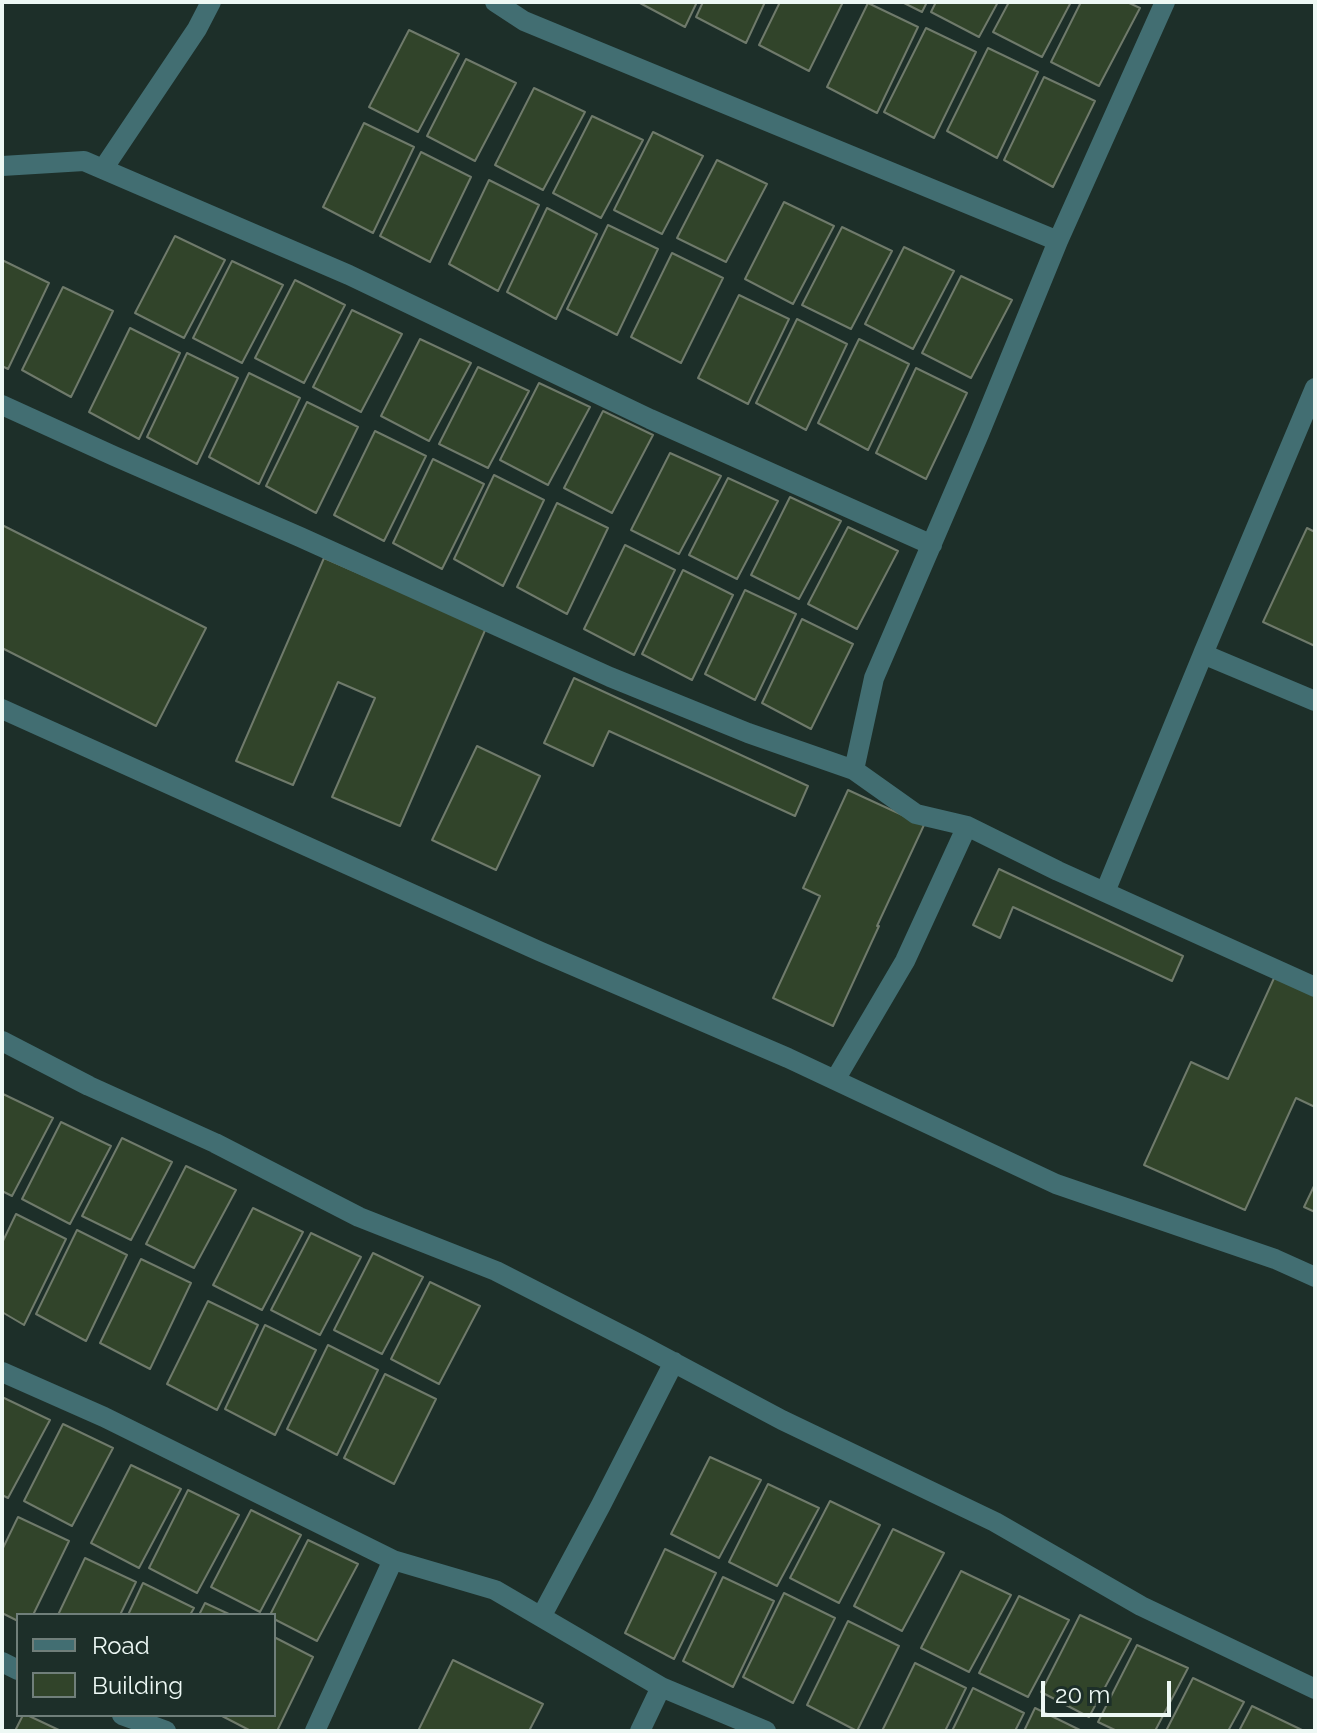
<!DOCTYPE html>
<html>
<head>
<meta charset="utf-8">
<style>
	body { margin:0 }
	#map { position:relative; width:1317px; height:1733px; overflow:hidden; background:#1d2f29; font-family:Raleway,sans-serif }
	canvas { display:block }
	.frame { position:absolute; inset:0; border:4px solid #edf8f4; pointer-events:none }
	.legend { position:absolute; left:16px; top:1613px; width:260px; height:104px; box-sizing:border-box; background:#1d2f29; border:2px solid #707f7a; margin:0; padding:10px 14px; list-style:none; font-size:24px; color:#edf8f4 }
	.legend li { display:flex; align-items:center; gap:16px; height:40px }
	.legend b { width:40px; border:2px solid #707f7a }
	.scale { position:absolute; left:1041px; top:1681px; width:130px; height:36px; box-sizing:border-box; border:4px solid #edf8f4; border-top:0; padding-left:10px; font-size:24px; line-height:28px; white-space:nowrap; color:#edf8f4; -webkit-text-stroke:6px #1d2f29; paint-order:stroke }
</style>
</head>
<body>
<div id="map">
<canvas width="1317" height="1733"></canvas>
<div class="frame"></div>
<ul class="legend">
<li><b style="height:10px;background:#426e72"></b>Road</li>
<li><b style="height:22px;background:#31442a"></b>Building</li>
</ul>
<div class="scale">20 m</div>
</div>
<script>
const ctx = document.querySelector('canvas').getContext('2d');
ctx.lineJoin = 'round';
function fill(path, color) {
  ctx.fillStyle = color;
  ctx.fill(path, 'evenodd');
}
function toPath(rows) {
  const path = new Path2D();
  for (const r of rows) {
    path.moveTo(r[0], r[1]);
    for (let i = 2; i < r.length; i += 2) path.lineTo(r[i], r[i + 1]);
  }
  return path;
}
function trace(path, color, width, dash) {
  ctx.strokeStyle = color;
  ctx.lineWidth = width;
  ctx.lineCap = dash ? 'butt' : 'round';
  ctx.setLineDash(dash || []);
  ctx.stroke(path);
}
const building = toPath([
	[638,2,697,2,685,27,638,2],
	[703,2,765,2,746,43,696,17,703,2],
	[780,2,843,2,809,71,759,45,780,2],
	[902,2,927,2,922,12,902,2],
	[936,2,998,2,979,37,931,12,936,2],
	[1009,2,1071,2,1042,57,993,32,1009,2],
	[1081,2,1127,2,1140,8,1099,86,1051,62,1081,2],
	[868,3,918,27,877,113,827,87,868,3],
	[926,28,976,52,934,138,884,112,926,28],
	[409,30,459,54,418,132,369,107,409,30],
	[988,48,1038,72,997,158,947,131,988,48],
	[466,59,516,83,475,161,427,136,466,59],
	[1044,77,1095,101,1053,187,1004,160,1044,77],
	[534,88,585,112,543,190,495,165,534,88],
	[592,116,643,140,601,218,553,193,592,116],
	[364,123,414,147,373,233,323,207,364,123],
	[653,132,703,156,662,234,614,210,653,132],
	[421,152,471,177,430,262,380,236,421,152],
	[717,160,767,184,726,262,677,238,717,160],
	[489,180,539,205,498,291,449,264,489,180],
	[784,202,834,226,793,304,745,279,784,202],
	[547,208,597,234,556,319,507,292,547,208],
	[608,225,658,249,617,335,567,309,608,225],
	[842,227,892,251,851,329,802,305,842,227],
	[175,236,225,260,184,338,135,313,175,236],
	[904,247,954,271,913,349,865,324,904,247],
	[672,253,723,278,681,363,631,337,672,253],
	[2,260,49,283,8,369,2,366,2,260],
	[232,261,283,285,242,363,193,338,232,261],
	[961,276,1012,300,971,378,922,353,961,276],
	[295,280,345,305,304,383,255,358,295,280],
	[63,287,113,311,71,397,22,370,63,287],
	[739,295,789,319,748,404,698,378,739,295],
	[352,310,402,334,361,412,313,387,352,310],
	[797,319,847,344,806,430,756,403,797,319],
	[130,328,180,353,139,439,89,412,130,328],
	[420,339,471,363,429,441,381,416,420,339],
	[859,339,909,364,868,450,818,423,859,339],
	[187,353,238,378,197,464,147,437,187,353],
	[478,367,529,391,488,468,439,444,478,367],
	[916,368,967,393,926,479,876,453,916,368],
	[249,373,300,398,259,484,209,457,249,373],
	[539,383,590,407,548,485,500,460,539,383],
	[307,402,358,427,316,513,266,486,307,402],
	[603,411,653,435,612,513,564,488,603,411],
	[375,431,426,456,384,541,334,515,375,431],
	[670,453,721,476,679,554,631,530,670,453],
	[433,459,484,484,442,569,393,543,433,459],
	[494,475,544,500,503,586,454,559,494,475],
	[728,478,778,501,737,579,689,555,728,478],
	[790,497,841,521,799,599,751,575,790,497],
	[557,503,608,528,567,614,517,587,557,503],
	[2,525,206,628,156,726,2,648,2,525],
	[848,527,898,551,857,629,808,604,848,527],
	[1307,528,1315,532,1315,646,1263,622,1307,528],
	[625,545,675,570,634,655,584,629,625,545],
	[324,558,486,628,400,826,332,797,375,698,338,682,293,785,236,761,324,558],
	[683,570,733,595,692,680,642,654,683,570],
	[745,590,796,614,755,700,705,674,745,590],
	[802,619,853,644,811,729,762,703,802,619],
	[574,678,808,786,795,816,609,731,593,766,544,743,574,678],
	[477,746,540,776,496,870,432,840,477,746],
	[848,790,924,825,877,926,879,926,833,1026,773,998,820,896,803,888,848,790],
	[999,869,1183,956,1172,981,1013,907,1000,938,973,925,999,869],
	[1275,976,1315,994,1315,1107,1296,1098,1245,1210,1144,1165,1191,1062,1228,1079,1275,976],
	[3,1094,53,1118,12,1196,2,1191,3,1094],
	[61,1122,111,1146,70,1224,22,1199,61,1122],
	[122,1138,172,1162,131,1240,82,1216,122,1138],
	[186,1166,236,1190,194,1268,146,1244,186,1166],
	[1315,1184,1315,1212,1304,1207,1315,1184],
	[253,1208,303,1232,262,1310,213,1285,253,1208],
	[16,1214,66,1239,24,1325,2,1312,2,1243,16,1214],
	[77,1230,127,1255,86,1341,36,1314,77,1230],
	[311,1233,361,1257,320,1335,271,1310,311,1233],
	[373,1253,423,1277,382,1354,334,1330,373,1253],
	[141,1259,191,1283,150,1369,100,1343,141,1259],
	[430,1282,480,1306,439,1384,391,1359,430,1282],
	[208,1301,258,1325,217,1410,167,1384,208,1301],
	[265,1325,316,1350,275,1435,225,1409,265,1325],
	[328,1345,378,1370,337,1455,287,1429,328,1345],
	[385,1374,436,1399,394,1484,344,1458,385,1374],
	[2,1397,50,1420,8,1498,2,1495,2,1397],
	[63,1424,113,1448,72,1526,24,1501,63,1424],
	[710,1457,761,1480,719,1558,671,1534,710,1457],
	[131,1465,181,1489,139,1568,91,1543,131,1465],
	[768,1484,819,1508,777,1586,729,1562,768,1484],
	[188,1490,239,1515,197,1593,149,1568,188,1490],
	[830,1501,880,1525,839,1603,790,1578,830,1501],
	[251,1510,301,1535,260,1612,211,1587,251,1510],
	[18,1517,69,1541,33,1615,18,1615,18,1621,2,1613,2,1550,18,1517],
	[893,1529,944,1553,902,1631,854,1606,893,1529],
	[308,1540,358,1564,317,1641,274,1619,274,1615,270,1615,308,1540],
	[665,1549,716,1573,674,1659,625,1633,665,1549],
	[85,1558,136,1582,120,1615,58,1615,85,1558],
	[961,1571,1011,1595,969,1672,921,1648,961,1571],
	[723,1577,774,1601,733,1687,683,1661,723,1577],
	[143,1583,194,1608,190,1615,128,1615,143,1583],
	[784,1593,835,1618,793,1703,743,1677,784,1593],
	[1019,1596,1069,1620,1028,1697,979,1673,1019,1596],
	[205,1603,231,1615,199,1615,205,1603],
	[1080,1615,1131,1639,1089,1717,1041,1692,1080,1615],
	[848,1621,899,1646,857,1731,807,1705,848,1621],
	[274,1637,313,1657,277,1731,251,1731,222,1716,274,1715,274,1637],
	[1137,1645,1188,1668,1155,1731,1117,1731,1098,1722,1137,1645],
	[453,1660,543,1704,529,1731,418,1731,453,1660],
	[915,1663,966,1688,945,1731,882,1731,915,1663],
	[1193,1678,1244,1702,1228,1731,1166,1731,1193,1678],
	[973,1688,1024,1713,1015,1731,952,1731,973,1688],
	[1252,1706,1302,1730,1239,1731,1252,1706],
	[1035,1708,1082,1731,1024,1731,1035,1708],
	[23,1715,27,1715,61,1731,15,1731,23,1715]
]);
fill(building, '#31442a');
trace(building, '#6f7a6b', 2);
trace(toPath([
	[495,2,524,21,1058,241],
	[2,166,84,161,349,275,650,419,932,545],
	[103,169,197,29,211,2],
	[2,405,114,456,300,537,610,677,748,733,854,770,916,814,967,826,1058,871,1315,987],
	[1203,654,1315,388],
	[2,709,539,951,788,1058,1056,1184,1275,1259,1315,1277],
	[854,770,874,678,979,434,1058,241,1165,2],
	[1105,892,1203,654,1315,701],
	[2,1041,89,1086,215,1143,359,1217,496,1271,639,1344,782,1420,995,1522,1141,1606,1315,1689],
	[835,1080,905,961,967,826],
	[2,1372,104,1417,393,1560],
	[541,1617,601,1505,674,1362],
	[2,1662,18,1670],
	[661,1687,766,1731],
	[122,1715,166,1731],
	[315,1731,393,1560,495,1590,661,1687,640,1731]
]), '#426e72', 20);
</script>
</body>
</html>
